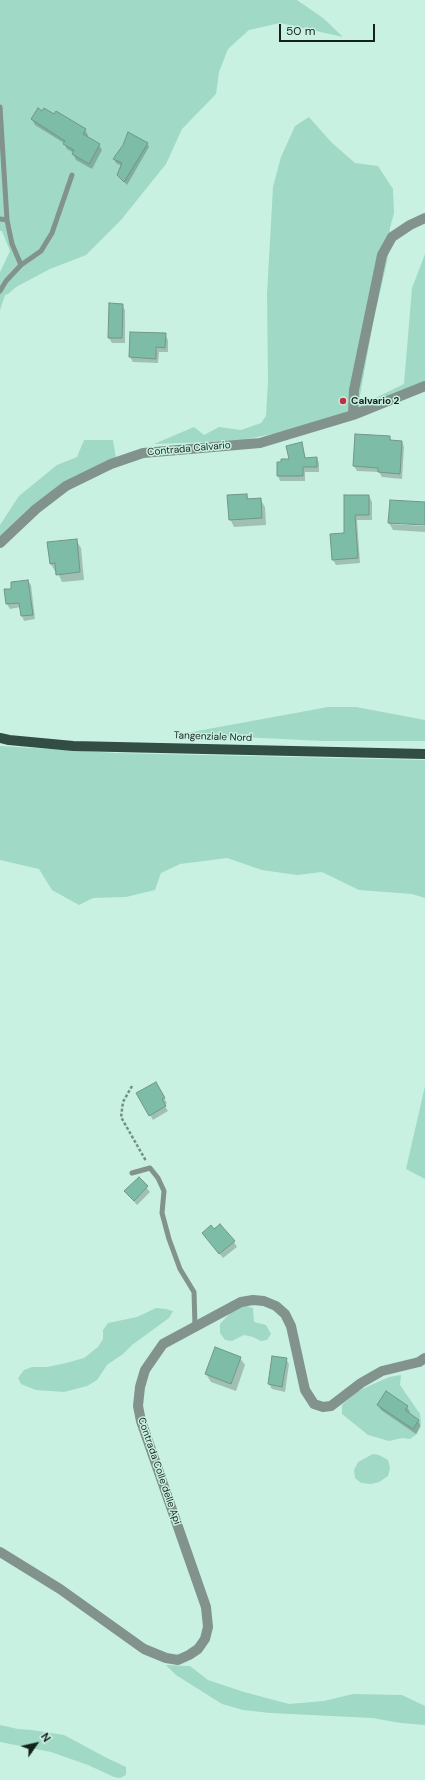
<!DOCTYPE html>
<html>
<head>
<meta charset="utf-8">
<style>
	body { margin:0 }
	#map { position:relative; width:425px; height:1780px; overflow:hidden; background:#c9f1e2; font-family:"DM Sans",sans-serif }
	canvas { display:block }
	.north { position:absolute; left:16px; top:1724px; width:40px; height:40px; -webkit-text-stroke:3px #c9f1e2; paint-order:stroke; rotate:56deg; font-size:11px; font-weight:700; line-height:16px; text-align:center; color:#14221d }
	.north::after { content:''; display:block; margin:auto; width:14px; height:18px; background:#14221d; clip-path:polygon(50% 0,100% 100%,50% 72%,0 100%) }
	.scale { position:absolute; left:279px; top:24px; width:96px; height:18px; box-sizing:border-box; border:2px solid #14221d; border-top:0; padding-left:5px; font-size:12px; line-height:14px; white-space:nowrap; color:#14221d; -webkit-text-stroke:3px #c9f1e2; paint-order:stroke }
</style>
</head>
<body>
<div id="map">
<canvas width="425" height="1780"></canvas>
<div class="north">N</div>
<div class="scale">50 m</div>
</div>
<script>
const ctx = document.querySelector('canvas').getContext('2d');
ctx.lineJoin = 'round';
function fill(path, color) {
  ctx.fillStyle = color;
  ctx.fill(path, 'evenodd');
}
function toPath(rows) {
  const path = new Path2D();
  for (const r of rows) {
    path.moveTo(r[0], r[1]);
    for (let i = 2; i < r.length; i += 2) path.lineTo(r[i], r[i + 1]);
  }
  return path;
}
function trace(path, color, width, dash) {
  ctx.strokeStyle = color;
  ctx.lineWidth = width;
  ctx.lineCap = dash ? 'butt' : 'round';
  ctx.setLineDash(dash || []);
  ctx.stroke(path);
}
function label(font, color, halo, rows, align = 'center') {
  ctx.font = font + ' "DM Sans",sans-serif';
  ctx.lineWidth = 3;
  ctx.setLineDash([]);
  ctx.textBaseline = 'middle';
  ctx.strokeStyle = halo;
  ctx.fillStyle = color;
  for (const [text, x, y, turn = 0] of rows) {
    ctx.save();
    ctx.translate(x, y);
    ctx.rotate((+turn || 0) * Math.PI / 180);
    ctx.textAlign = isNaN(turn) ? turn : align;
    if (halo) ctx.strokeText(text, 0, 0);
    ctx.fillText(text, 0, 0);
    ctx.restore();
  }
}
fill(toPath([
	[0,0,297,0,323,18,343,37,280,23,249,30,228,49,219,72,216,94,182,129,166,164,121,220,86,255,50,269,16,287,8,294,5,295,0,310,0,272,10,251,2,231,0,231],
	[309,117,331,142,355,163,378,166,393,189,394,213,390,228,388,257,373,323,359,401,367,402,404,384,412,288,425,254,425,384,370,405,288,431,237,441,154,444,194,427,204,435,219,427,241,430,261,423,266,416,268,381,267,294,273,187,281,157,295,126],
	[84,440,113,440,116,458,64,484,0,538,0,525,19,496,57,465,77,457],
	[328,707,356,707,425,720,425,741,323,741,181,734],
	[0,746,116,753,425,760,425,898,412,894,359,890,322,872,297,875,262,870,227,858,180,864,161,873,155,890,126,897,93,898,79,905,52,890,39,869,0,860],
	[425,1086,425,1179,406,1169],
	[243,1305,253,1308,254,1322,266,1325,271,1334,267,1340,261,1341,253,1337,244,1335,232,1341,225,1340,220,1333,220,1324,232,1311],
	[156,1308,166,1309,173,1311,169,1318,132,1345,123,1354,107,1365,97,1380,87,1386,64,1392,36,1390,21,1384,18,1378,24,1370,32,1367,47,1367,66,1363,84,1358,98,1347,103,1339,103,1330,108,1323,137,1317],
	[401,1375,400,1385,420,1414,421,1423,417,1434,410,1439,402,1438,389,1441,368,1435,342,1414,342,1405,358,1391,389,1377],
	[373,1454,379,1455,388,1460,390,1468,388,1476,379,1482,371,1484,361,1483,355,1478,354,1470,358,1462],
	[166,1665,190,1666,208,1680,244,1692,289,1704,324,1701,353,1694,402,1695,425,1706,425,1725,401,1723,372,1718,270,1713,243,1710,222,1704,176,1675],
	[0,1725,18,1729,32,1730,64,1735,105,1757,126,1767,126,1775,120,1778,114,1777,88,1765,51,1752,0,1742]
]), '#a0d9c5');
fill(toPath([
	[54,115,85,130,88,135,87,138,99,145,102,150,92,169,76,160,73,154,74,153,67,149,64,143,35,125,32,119],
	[147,143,149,147,127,185,118,175,122,166,116,163,114,159],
	[122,305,125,310,125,343,112,343,109,338],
	[130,333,165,334,168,340,168,352,159,352,158,363,133,362,130,357],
	[389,437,392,441,402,442,404,447,402,479,382,477,379,472,357,471,354,466],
	[301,444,306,459,317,458,319,463,319,472,305,472,305,481,280,481,278,476,282,463,291,460],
	[247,495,249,500,260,499,265,507,266,525,234,527,230,519],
	[345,496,369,496,372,502,372,520,357,520,360,563,336,565,333,560,345,534],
	[425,504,425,524,392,522,392,524,425,526,425,532,393,530,389,523],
	[76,540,81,548,84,580,62,582,57,571,55,571,50,563],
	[28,581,31,585,35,619,24,621,22,616,21,607,10,609,7,604,5,590,13,590],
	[155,1083,167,1103,164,1105,168,1111,153,1120,137,1093],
	[139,1178,150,1192,137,1205,126,1192],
	[203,1233,234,1242,237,1247,223,1258],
	[273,1357,286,1359,289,1364,285,1392,272,1389,269,1384],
	[240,1358,245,1365,236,1391,211,1382,206,1374],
	[378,1405,407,1407,410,1412,409,1414,418,1421,421,1426,416,1434,381,1410]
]), '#0003');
const building = toPath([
	[38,108,42,111,44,108,54,114,56,111,86,129,83,134,100,144,89,164,72,154,74,150,63,144,65,141,31,119,38,108],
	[128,132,148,143,124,182,117,175,122,163,113,159,123,145,128,132],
	[109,303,123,304,122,338,108,338,109,303],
	[130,332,166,333,165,348,156,347,156,359,129,357,130,332],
	[355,434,390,436,390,440,402,441,400,474,378,472,378,468,353,466,355,434],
	[302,442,305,458,317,457,317,467,303,467,303,476,277,476,277,462,281,462,281,459,289,459,286,446,302,442],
	[247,494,247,499,261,498,262,518,229,520,227,495,247,494],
	[344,495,369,495,369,515,355,515,358,558,332,560,330,534,344,533,344,495],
	[390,500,425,502,425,525,388,523,390,500],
	[77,539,80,572,56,575,55,563,50,564,47,542,77,539],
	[28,580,33,615,21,616,19,603,6,604,4,589,11,589,11,582,28,580],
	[156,1082,165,1098,162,1099,166,1106,149,1116,136,1093,156,1082],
	[139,1177,148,1186,134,1201,124,1191,139,1177],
	[220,1224,235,1241,219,1254,202,1233,211,1225,214,1229,220,1224],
	[215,1347,241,1357,231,1384,205,1374,215,1347],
	[272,1356,287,1358,282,1387,268,1384,272,1356],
	[386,1391,408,1406,405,1410,419,1420,413,1429,377,1405,386,1391]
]);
fill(building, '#7dbca6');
trace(building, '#729689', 1);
trace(toPath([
	[132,1086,123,1102,121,1117,146,1161]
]), '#748f85', 2.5, [3, 2]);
trace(toPath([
	[0,107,7,220,0,219],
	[7,220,12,244,21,265],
	[0,291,6,281,21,265,41,251,52,233,72,175],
	[132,1173,150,1168,158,1178,164,1191,162,1213,169,1239,180,1269,194,1292,195,1326]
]), '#82928c', 5);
trace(toPath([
	[353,415,354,390,382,255,392,237,410,225,425,218],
	[0,543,36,509,66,486,111,464,143,453,260,443,353,415,425,386],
	[0,1552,60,1589,144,1649,166,1658,178,1660,189,1655,198,1649,205,1639,208,1627,206,1607,141,1421,138,1406,140,1387,145,1370,163,1344,241,1302,253,1300,264,1301,276,1306,285,1314,291,1326,305,1390,314,1404,323,1407,331,1406,361,1383,382,1371,419,1362,425,1358]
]), '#82928c', 10);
trace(toPath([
	[0,738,9,740,73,746,425,754]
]), '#314d44', 10);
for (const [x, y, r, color] of [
	[343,401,4,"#bf2f3d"]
]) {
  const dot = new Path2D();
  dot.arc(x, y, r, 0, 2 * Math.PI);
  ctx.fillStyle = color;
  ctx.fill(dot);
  trace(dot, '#c9f1e2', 1.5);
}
label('bold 10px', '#14221d', '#c9f1e2', [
	["Calvario 2",351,401]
], 'left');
label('10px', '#14221d', '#c9f1e2', [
	["Contrada Calvario",189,449,-5],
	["Tangenziale Nord",213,737,2],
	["Contrada Colle delle Api",159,1471,71]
]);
</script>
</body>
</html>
